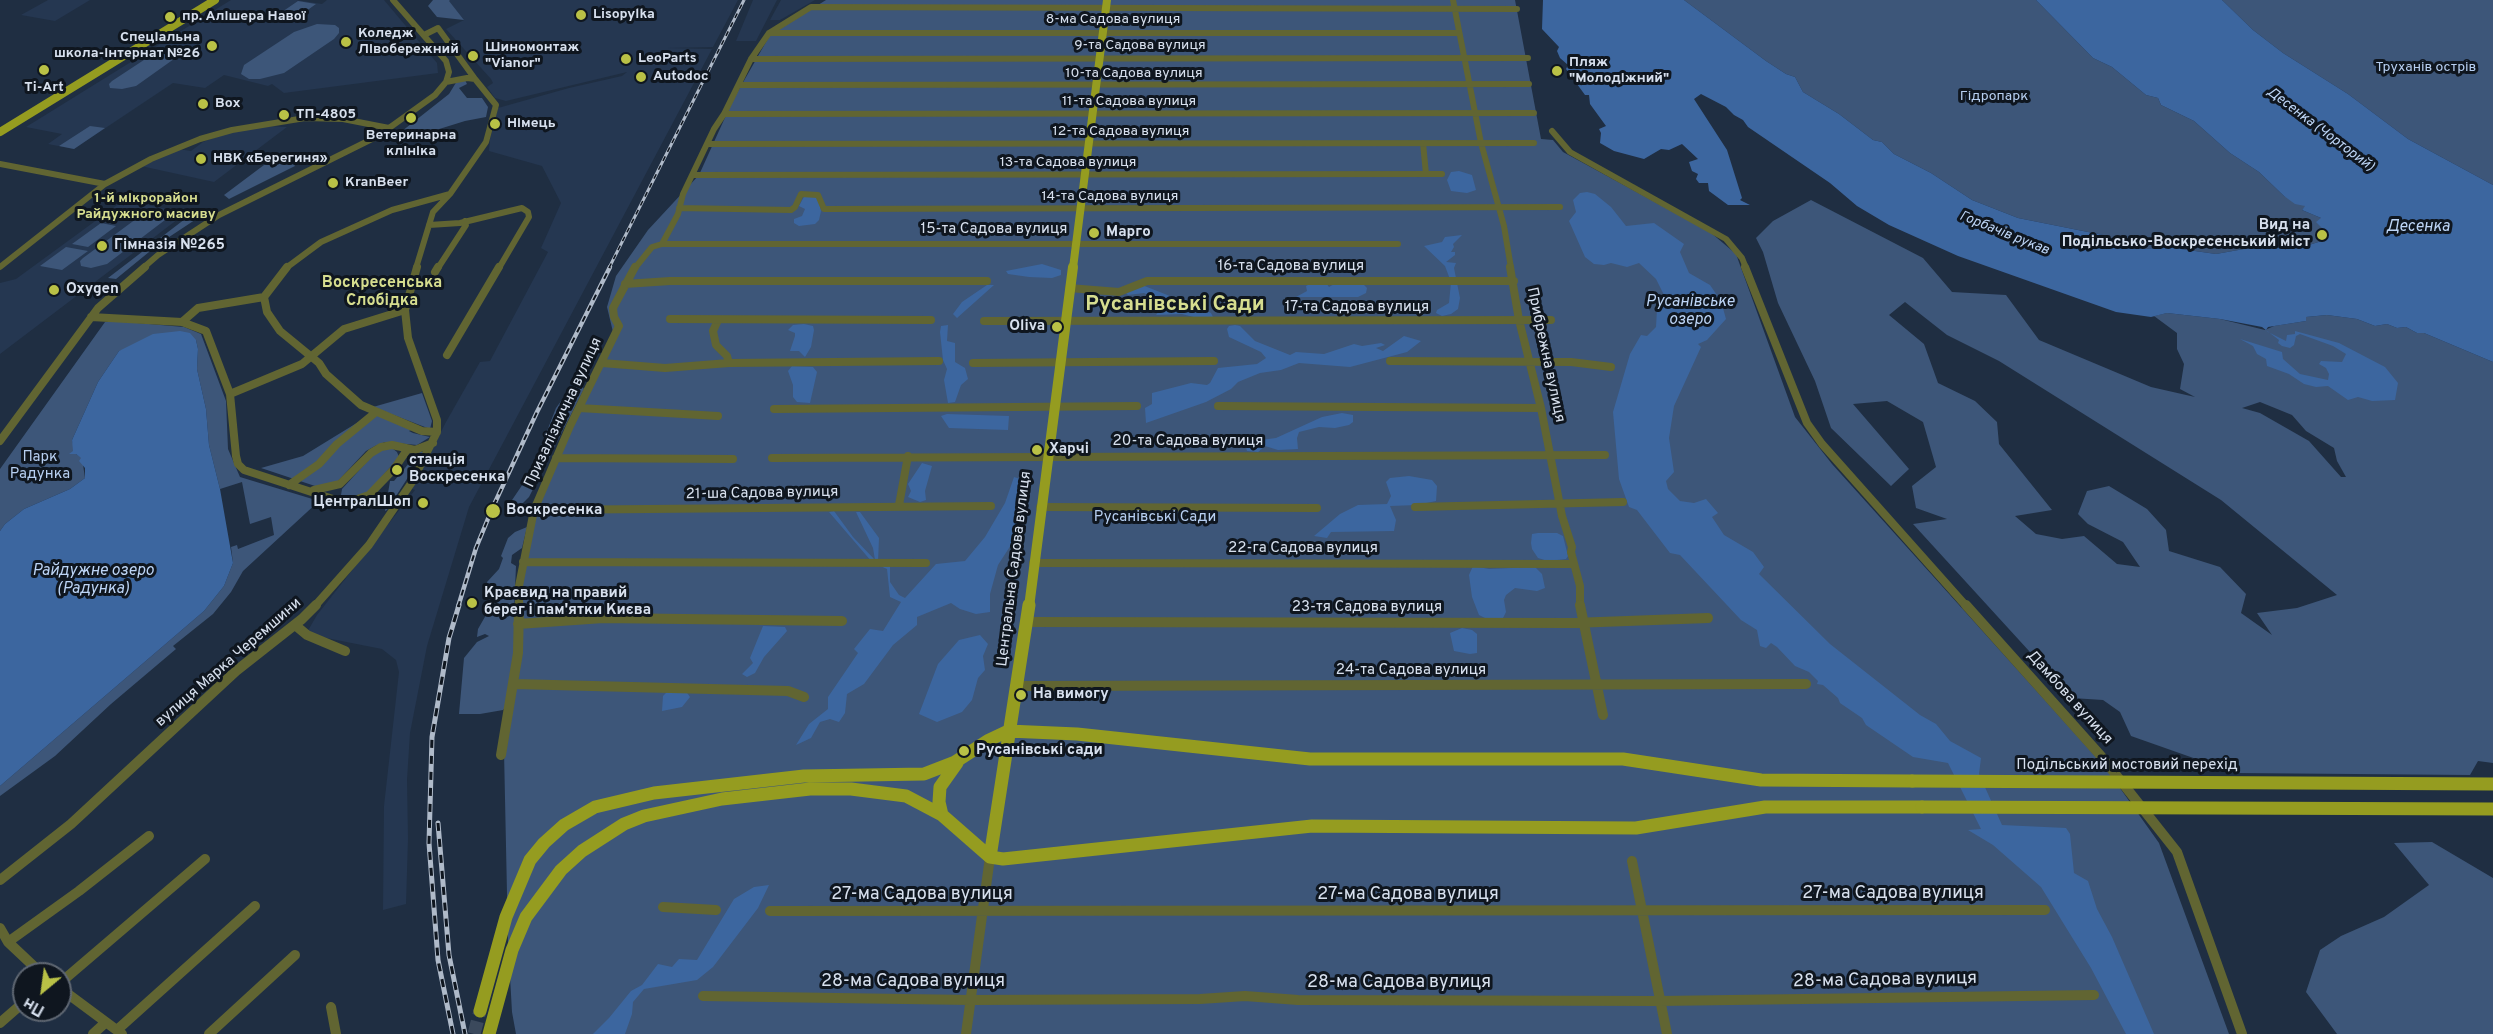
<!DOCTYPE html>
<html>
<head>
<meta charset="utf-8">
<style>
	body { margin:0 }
	#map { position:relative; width:2493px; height:1034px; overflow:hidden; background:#1f2e42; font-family:Overpass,sans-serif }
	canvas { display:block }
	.north { position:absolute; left:12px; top:962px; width:60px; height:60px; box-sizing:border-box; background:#0f161f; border:2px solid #5f6772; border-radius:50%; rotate:209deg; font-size:16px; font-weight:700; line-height:24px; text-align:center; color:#d7e0ee }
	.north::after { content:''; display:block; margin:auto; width:21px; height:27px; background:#b9c146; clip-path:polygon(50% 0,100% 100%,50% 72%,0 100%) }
</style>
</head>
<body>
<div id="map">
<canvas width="2493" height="1034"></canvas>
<div class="north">Пн</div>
</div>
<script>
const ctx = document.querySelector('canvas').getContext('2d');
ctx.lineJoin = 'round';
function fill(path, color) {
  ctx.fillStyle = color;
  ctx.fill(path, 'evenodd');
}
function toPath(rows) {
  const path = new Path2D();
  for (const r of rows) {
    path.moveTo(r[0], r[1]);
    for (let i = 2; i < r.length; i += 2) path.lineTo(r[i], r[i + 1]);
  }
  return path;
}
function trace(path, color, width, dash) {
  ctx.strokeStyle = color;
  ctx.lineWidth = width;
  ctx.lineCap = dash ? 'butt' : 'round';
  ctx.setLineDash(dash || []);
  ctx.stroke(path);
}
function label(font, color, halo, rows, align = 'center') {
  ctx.font = font + ' Overpass,sans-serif';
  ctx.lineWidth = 6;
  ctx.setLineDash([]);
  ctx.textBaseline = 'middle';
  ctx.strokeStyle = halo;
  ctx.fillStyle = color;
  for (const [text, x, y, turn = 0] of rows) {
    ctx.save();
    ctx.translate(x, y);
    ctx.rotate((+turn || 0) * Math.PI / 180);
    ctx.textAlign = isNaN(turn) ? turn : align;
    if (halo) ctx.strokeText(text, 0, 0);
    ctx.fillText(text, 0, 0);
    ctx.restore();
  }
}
fill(toPath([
	[48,0,90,0,55,21,21,15],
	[231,0,296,0,322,4,327,0,384,0,437,63,438,73,284,93,272,84,268,86,224,75,205,88,173,83,74,149,48,144,62,134,26,127],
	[450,0,738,0,713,47,668,48,712,49,469,507,427,646,410,733,407,780,408,838,406,904,383,910,384,806,399,672,396,660,382,649,306,634,317,615,415,490,412,489,446,422,480,362,490,361,548,252,541,248,561,203,542,166,489,151,490,139,493,127,497,126,498,122,494,122,498,108,569,88,622,76,627,72,506,101,495,98,487,87,493,83,491,79,446,29,464,20,448,1],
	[753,0,777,0,756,41,736,41],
	[781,0,815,0,780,20,770,20],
	[266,126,287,127,214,182,141,166,178,149,191,151,203,142,229,132],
	[124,200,186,213,0,354,0,283,16,279]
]), '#253751');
fill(toPath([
	[433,0,450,0,449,1,464,20,437,17,428,6],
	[826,0,1515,0,1541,139,1553,140,1563,152,1710,232,1736,254,1795,417,1832,464,2105,767,2159,843,2229,1034,516,1034,512,1012,508,941,504,751,521,630,516,584,534,512,613,332,607,307,616,276,648,230,699,175,733,100,770,35],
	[1684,0,2036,0,2093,58,2112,67,2146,95,2158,98,2161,105,2194,121,2230,153,2259,172,2284,196,2306,206,2302,210,2321,218,2325,240,2299,248,2255,247,2216,254,2167,247,2145,249,2124,245,2103,235,2018,218,1972,200,1931,173,1894,154,1882,142,1873,140,1839,114,1803,92,1795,77,1786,74,1766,61],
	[2222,0,2493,0,2493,185,2408,139,2348,94,2283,53,2253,30],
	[298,1,316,4,295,19,276,16],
	[317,24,335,25,339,28,339,33,334,39,284,73,260,79,249,79,241,74,244,65,294,32],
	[167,50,175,50,181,54,136,86,122,89,110,88,109,84,112,81,153,54],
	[465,80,467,84,459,88,467,98,482,98,488,107,486,117,465,121,420,135,398,137,397,135,449,94,457,81],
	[90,126,105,128,74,149,59,146],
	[281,161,293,163,295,166,229,199,224,195,264,165,276,165],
	[1811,200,1923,258,1952,292,2006,295,2039,340,2151,387,2195,397,2180,389,2184,364,2177,349,2177,333,2154,316,2167,313,2220,319,2265,330,2274,326,2306,321,2306,317,2327,315,2357,319,2375,326,2387,324,2397,328,2406,327,2417,333,2424,333,2493,362,2493,763,2478,761,2470,775,2236,773,2131,736,2120,712,2103,700,2072,698,1913,524,1947,519,1916,508,1912,486,1936,467,1923,422,1887,401,1853,404,1909,469,1891,486,1831,428,1815,381,1778,303,1763,252,1756,238,1773,221],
	[1905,302,1947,335,1999,361,2221,500,2337,595,2297,608,2257,613,2272,635,2241,613,2246,594,2220,567,2169,551,2166,530,2147,509,2109,486,2087,491,2078,514,2088,524,2123,542,2140,567,2117,564,2084,536,2062,539,2036,534,2015,516,2052,510,1999,444,1997,422,1975,401,1938,383,1924,344,1889,315],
	[2260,402,2292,415,2306,431,2334,448,2337,461,2346,477,2341,477,2309,441,2260,413,2242,408],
	[198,209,207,212,160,243,116,279,108,278],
	[155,212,164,214,165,220,107,264,91,268,81,266,80,261,83,258,136,219],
	[101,223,116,226,88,247,72,244],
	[66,247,88,251,62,270,40,266],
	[114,321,184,327,201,334,226,401,228,449,240,477,319,501,243,571,231,592,213,614,173,646,176,649,111,704,55,756,0,796,0,786,204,611,224,586,233,563,231,547,237,545,238,549,274,535,271,517,250,524,242,482,220,489,209,445,206,409,197,369,198,349,196,340,119,351,98,382,72,440,76,454,82,458,85,478,70,489,24,509,5,524,0,531,0,469,105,322],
	[580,384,584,389,529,497,521,505,508,506,531,472,556,408,564,397],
	[422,393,432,421,430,429,373,407],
	[373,413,411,430,409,431,413,433,430,437,417,445,385,442,375,446,366,451,337,482,318,487,261,468,303,456],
	[392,448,397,452,399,457,367,494,347,499,341,495,342,489,374,454,382,449],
	[425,451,387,510,385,511,390,481,394,481,410,462,407,460,412,454],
	[527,527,522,548,512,555,511,563,516,566,514,611,515,657,508,704,503,710,480,714,459,714,464,658,477,642,489,636,485,634,477,637,478,629,486,615,495,611,487,582,499,569,503,558,501,556,508,538,515,532],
	[2432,842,2493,878,2493,1034,2337,1034,2306,992,2320,950,2341,936,2384,917,2429,885,2394,843]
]), '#3d5679');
fill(toPath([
	[1543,0,1684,0,1766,61,1786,74,1795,77,1803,92,1839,114,1873,140,1882,142,1894,154,1931,173,1972,200,2018,218,2103,235,2124,245,2145,249,2167,247,2216,254,2255,247,2299,248,2325,240,2323,229,2316,222,2321,218,2302,210,2305,206,2295,204,2284,196,2259,172,2230,153,2194,121,2161,105,2158,98,2146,95,2112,67,2093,58,2036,0,2222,0,2253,30,2283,53,2348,94,2408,139,2493,185,2493,362,2424,333,2417,333,2406,327,2397,328,2387,324,2375,326,2357,319,2327,315,2306,317,2306,321,2268,327,2266,330,2268,332,2286,341,2287,335,2295,334,2295,331,2339,343,2385,367,2398,383,2395,400,2372,401,2358,397,2348,400,2328,386,2316,387,2304,384,2289,374,2267,366,2266,359,2257,354,2253,346,2240,339,2282,352,2283,359,2300,374,2328,380,2329,374,2326,368,2319,364,2321,361,2342,362,2346,354,2333,346,2300,334,2296,336,2294,345,2290,348,2282,346,2278,343,2279,340,2262,327,2220,319,2167,313,2151,317,2116,312,1958,256,1889,225,1857,206,1830,183,1748,127,1743,120,1734,115,1726,107,1701,94,1694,99,1727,150,1742,198,1740,200,1750,205,1728,205,1709,191,1708,183,1699,183,1696,179,1698,174,1692,171,1689,162,1698,159,1682,144,1669,150,1661,149,1644,159,1614,151,1600,143,1601,133,1599,129,1606,126,1590,104,1589,95,1585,95,1566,69,1568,65,1560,58,1557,51,1559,47,1542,29],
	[1459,171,1472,175,1476,190,1467,193,1451,191,1447,180,1451,172],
	[1587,192,1595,194,1611,207,1626,226,1654,223,1684,244,1680,252,1689,273,1710,285,1721,301,1726,319,1707,340,1698,344,1701,347,1674,406,1669,438,1674,472,1666,481,1668,489,1680,501,1694,503,1706,499,1718,513,1712,517,1724,535,1753,552,1764,567,1759,574,1830,644,1920,715,1936,724,1950,741,1981,758,1979,774,2002,825,2066,828,2070,834,2074,873,2088,881,2097,909,2112,937,2154,1034,2126,1034,2091,968,2041,887,1993,845,1968,830,1981,829,1948,763,1913,757,1866,725,1862,718,1840,703,1838,698,1823,685,1817,684,1818,681,1809,672,1795,666,1777,647,1771,643,1766,648,1760,646,1757,630,1741,620,1680,555,1670,553,1637,510,1629,507,1619,479,1613,412,1630,354,1641,335,1647,336,1656,327,1657,309,1664,295,1656,279,1639,263,1627,267,1611,263,1604,265,1594,264,1585,257,1569,221,1576,212,1573,200,1580,193],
	[805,195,818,196,821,211,819,220,815,224,799,226,794,223,794,219,802,216,805,209,799,206],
	[1462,235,1453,244,1454,247,1451,252,1455,252,1455,255,1446,262,1456,263,1454,268,1460,298,1458,309,1451,314,1442,316,1436,313,1437,310,1449,303,1451,282,1445,266,1424,246,1442,242,1445,237],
	[1042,264,1061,270,1061,275,1052,278,1029,277,1008,274,1006,271],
	[1326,283,1329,287,1336,283,1363,284,1367,288,1366,293,1358,297,1296,297,1307,291,1306,286,1310,284],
	[987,285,994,285,957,318,953,314,962,302],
	[1142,285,1185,302,1201,305,1200,308,1211,313,1213,317,1201,319,1182,314,1156,315,1163,306,1156,299,1144,293,1128,295,1124,291],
	[804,324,813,326,814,330,811,347,805,357,799,351,790,351,795,336,795,333,788,330,793,325],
	[948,325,947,341,955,343,955,362,965,368,968,379,961,385,955,402,948,403,944,380,947,369,943,360,940,332,941,326],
	[1235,325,1240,326,1255,341,1290,355,1296,352,1324,354,1354,344,1362,346,1381,343,1385,345,1376,348,1383,351,1404,336,1421,341,1407,352,1350,367,1299,363,1281,370,1260,373,1238,382,1231,389,1206,402,1146,423,1145,408,1152,404,1152,393,1191,383,1207,385,1210,383,1218,368,1257,364,1266,358,1261,352,1229,337,1227,329,1229,326],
	[180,331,190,333,196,340,198,349,197,369,206,409,209,445,220,489,233,563,224,586,204,611,0,786,0,531,5,524,24,509,70,489,85,478,85,468,79,461,81,458,76,454,69,454,73,451,72,440,98,382,119,351,153,334],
	[792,366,813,367,817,372,810,403,797,402,793,397,793,385,788,371],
	[1342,413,1353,415,1353,422,1349,425,1335,428,1319,427,1299,432,1297,438,1298,449,1278,450,1265,446,1258,452,1247,451,1246,447,1253,441,1276,438,1322,417],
	[947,414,1009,416,1008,430,949,428,941,416],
	[922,463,932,466,925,491,926,500,920,502,908,497,911,491,908,484],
	[1409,476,1432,480,1437,486,1436,501,1417,505,1390,506,1396,520,1394,531,1331,532,1327,538,1314,536,1340,514,1358,505,1387,504,1391,496,1386,482,1390,478],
	[1014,477,1027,481,1026,502,1020,531,998,565,990,594,990,612,976,614,960,609,951,603,917,617,917,625,893,645,864,684,847,694,845,713,839,722,830,719,820,722,811,738,796,745,809,724,828,709,828,697,858,653,854,649,870,629,883,631,901,602,890,597,887,569,872,562,829,512,834,511,853,537,875,560,873,548,856,512,860,512,879,538,878,562,890,566,890,582,899,595,905,598,936,564,965,561,985,537,1005,503],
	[1538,533,1557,533,1563,536,1568,556,1566,559,1548,561,1538,558,1532,549,1531,543,1532,534],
	[1473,566,1489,569,1535,567,1542,574,1545,588,1537,591,1515,588,1506,595,1504,600,1506,612,1503,618,1487,619,1479,615,1472,597,1469,575],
	[763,626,785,627,787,631,764,657,755,673,747,677,742,674,753,663,750,658],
	[1462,628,1472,630,1477,634,1477,653,1470,654,1454,651,1450,633],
	[980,635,988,644,983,656,985,670,978,678,972,700,962,712,937,722,919,714,938,664,959,640],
	[671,688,685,690,690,697,682,707,662,711,663,696],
	[769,885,758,908,713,967,697,980,644,989,633,1002,632,1014,625,1034,593,1034,609,1018,631,991,642,985,658,964,672,967,679,959,697,960,734,899,754,887]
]), '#3c669f');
trace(toPath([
	[474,1034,480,1011]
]), '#3b495c', 13, [13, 6]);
trace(toPath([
	[1453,0,1481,143,1504,226,1511,268],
	[769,33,1458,33],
	[424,35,438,28,475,79],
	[751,59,1528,58],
	[739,85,1529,84],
	[724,114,1534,113],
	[1552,131,1570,152,1726,239,1742,258,1746,268],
	[1423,143,1426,174],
	[708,144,1534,143],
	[0,164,105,184],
	[693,175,1442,174],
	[679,208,791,210,795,207,801,194,818,195,824,209,1560,207],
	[429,225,460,223,522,208,528,212,529,217,499,268],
	[662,244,1398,244],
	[0,267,105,184,151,159,200,139,232,130,305,118,343,119,389,128],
	[143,268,158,255,219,215,378,136,435,95,446,82,449,72,446,61,393,0],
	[286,268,321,242,392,210,450,194],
	[416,268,433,212,450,194,486,142,496,105,475,79,467,78,446,82],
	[438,268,466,225,465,221],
	[635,268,652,247,662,244,678,214,683,194,714,129,724,114,751,59,769,33,811,7,1517,9]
]), '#616532', 6);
trace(toPath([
	[287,267,264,297,267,312,280,331,319,363,326,374,361,405,422,431,437,432],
	[1510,267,1519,320,1541,408,1562,516,1572,547,1571,552,1580,586,1580,607],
	[1745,267,1807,423,1822,444,1967,607],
	[435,272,438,267],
	[625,284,670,281,987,281],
	[1069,288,1119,292,1147,281,1514,281],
	[91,317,182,322,206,331,230,394,236,456,238,464,244,470,336,500,349,502,369,495,394,469,407,450],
	[670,319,931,320],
	[718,320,713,331,716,345,727,356,729,363],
	[984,321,1551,320],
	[182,322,198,308,264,297],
	[447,355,499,267],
	[1390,361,1571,362,1611,367],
	[602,363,665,368,729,363,939,361],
	[973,363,1214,361],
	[230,394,302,364,344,329,405,310],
	[1218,406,1541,408],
	[579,408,718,416],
	[774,409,1137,406],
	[0,441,98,308,145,267],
	[556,458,733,459],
	[772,458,1605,455],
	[289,485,319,464,337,444,376,412],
	[314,490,340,484,371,453,381,447,392,445,415,450,433,443],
	[899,505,908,456],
	[1040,507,1317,508],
	[1415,507,1623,502],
	[534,510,991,506],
	[523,562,926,563],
	[1033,563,1574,564],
	[314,607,369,545,412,482,437,432,437,420,408,338,405,310,417,267],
	[519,607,519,586,534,510,570,426,619,326,614,317,613,308,635,267]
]), '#616532', 8);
trace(toPath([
	[1580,605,1603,715],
	[1966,605,2101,756,2177,852,2242,1034],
	[1027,622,1573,623,1708,618],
	[518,624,603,618,842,621],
	[295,625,307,635,345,651],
	[514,684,788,691,804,697],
	[1016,686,1806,684],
	[501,755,518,653,519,605],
	[1632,861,1667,1034],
	[0,880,71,824,236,671,302,619,316,605],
	[663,907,716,910],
	[770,911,2045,910],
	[0,928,8,942,42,974],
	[8,942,79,891,149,836],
	[60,983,205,859],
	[60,988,122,1034],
	[703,996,971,1000,1200,999,1245,996,1298,1000,1659,1001,2094,995],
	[331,1007,336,1034],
	[0,1023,24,1002],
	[117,1030,255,906],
	[93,1034,105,1023],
	[209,1034,295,955],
	[966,1034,990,857]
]), '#616532', 10);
trace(toPath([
	[0,132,215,0],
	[1073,268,1107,0]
]), '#959c20', 8);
trace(toPath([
	[1029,607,1073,267]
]), '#959c20', 10);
trace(toPath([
	[942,815,939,802,940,787,957,763],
	[990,857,1029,605],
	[480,1011,506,917,530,860,544,843,564,825,595,807,654,793,804,776,924,774,955,762,989,740,1008,731,1077,734,1310,759,1623,759,1761,780,1912,781],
	[489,1034,512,950,526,917,561,870,582,851,624,824,644,816,722,799,810,789,851,789,906,796,942,815,990,857,1003,859,1312,826,1636,828,1765,807,1922,807]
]), '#959c20', 13);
const railFar2 = toPath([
	[609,268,744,0]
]);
const railFar1 = toPath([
	[458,607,476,548,492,509,537,412,610,267]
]);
const rail = toPath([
	[438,823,449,955,465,1034],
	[453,1034,438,960,429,843,432,737,449,638,459,605]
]);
trace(railFar2, '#afbac9', 3);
trace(railFar1, '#afbac9', 4.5);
trace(rail, '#afbac9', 5);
trace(railFar2, '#0f161f', 1.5, [5]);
trace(railFar1, '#0f161f', 2, [6]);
trace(rail, '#0f161f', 3, [8]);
trace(toPath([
	[1912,781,2493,784],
	[1922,807,2493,809]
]), '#959c20', 13);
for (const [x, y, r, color] of [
	[581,15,6,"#b9c146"],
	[170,17,6,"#b9c146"],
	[346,42,6,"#b9c146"],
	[212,46,6,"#b9c146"],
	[473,56,6,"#b9c146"],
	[626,59,6,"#b9c146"],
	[44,70,6,"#b9c146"],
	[1557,71,6,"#b9c146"],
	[641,77,6,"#b9c146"],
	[203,104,6,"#b9c146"],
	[284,115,6,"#b9c146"],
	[411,118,6,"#b9c146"],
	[495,124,6,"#b9c146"],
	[201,159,6,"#b9c146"],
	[333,183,6,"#b9c146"],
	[1094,233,6,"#b9c146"],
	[2322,235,6,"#b9c146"],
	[102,246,6,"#b9c146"],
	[54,290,6,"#b9c146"],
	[1057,327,6,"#b9c146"],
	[1037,450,6,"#b9c146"],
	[397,470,6,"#b9c146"],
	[423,503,6,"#b9c146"],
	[493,511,8,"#b9c146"],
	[472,603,6,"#b9c146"],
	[1021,695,6,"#b9c146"],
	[964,751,6,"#b9c146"]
]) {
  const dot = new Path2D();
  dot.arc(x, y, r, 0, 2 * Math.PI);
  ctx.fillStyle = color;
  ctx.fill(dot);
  trace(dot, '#0f161f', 2);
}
label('bold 14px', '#d7e0ee', '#0f161f', [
	["Lisopylka",593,15],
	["пр. Алішера Навої",182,17],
	["Коледж",358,34],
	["Лівобережний",358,50],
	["Спеціальна",200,38,"right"],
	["школа-інтернат №26",200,54,"right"],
	["Шиномонтаж",485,48],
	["\"Vianor\"",485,64],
	["LeoParts",638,59],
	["Пляж",1569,63],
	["\"Молодіжний\"",1569,79],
	["Autodoc",653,77],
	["Ti-Art",44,88,"center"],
	["Box",215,104],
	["ТП-4805",296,115],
	["Німець",507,124],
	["Ветеринарна",411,136,"center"],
	["клініка",411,152,"center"],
	["НВК «Берегиня»",213,159],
	["KranBeer",345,183]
], 'left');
label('14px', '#d7e0ee', '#0f161f', [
	["8-ма Садова вулиця",1113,20],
	["9-та Садова вулиця",1140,46],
	["10-та Садова вулиця",1134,74],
	["11-та Садова вулиця",1129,102],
	["12-та Садова вулиця",1121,132],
	["13-та Садова вулиця",1068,163],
	["14-та Садова вулиця",1110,197]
]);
label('14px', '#b7cff1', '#0f161f', [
	["Труханів острів",2426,68],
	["Гідропарк",1994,97]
]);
label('italic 14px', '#bdd5f6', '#0f161f', [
	["Десенка (Чорторий)",2320,130,37],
	["Горбачів рукав",2004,234,22]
]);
label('bold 14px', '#d6dd8f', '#0f161f', [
	["1-й мікрорайон",146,199],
	["Райдужного масиву",146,215]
]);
label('bold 15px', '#d7e0ee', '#0f161f', [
	["Вид на",2310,226,"right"],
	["Подільсько-Воскресенський міст",2310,243,"right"],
	["Марго",1106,233],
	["Гімназія №265",114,246],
	["Oxygen",66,290],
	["Oliva",1045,327,"right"],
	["Харчі",1049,450],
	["станція",409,461],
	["Воскресенка",409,478],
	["ЦентралШоп",411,503,"right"],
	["Воскресенка",506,511],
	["Краєвид на правий",484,594],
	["берег і пам'ятки Києва",484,611],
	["На вимогу",1033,695],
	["Русанівські сади",976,751]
], 'left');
label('15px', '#d7e0ee', '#0f161f', [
	["15-та Садова вулиця",994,230],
	["16-та Садова вулиця",1291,267],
	["17-та Садова вулиця",1357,308],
	["Прибрежна вулиця",1545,355,78],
	["Призалізнична вулиця",564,413,-65],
	["20-та Садова вулиця",1188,442],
	["21-ша Садова вулиця",762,494,-1],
	["22-га Садова вулиця",1303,549],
	["Центральна Садова вулиця",1015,569,-83],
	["23-тя Садова вулиця",1367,608],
	["вулиця Марка Черемшини",229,663,-41],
	["24-та Садова вулиця",1411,671],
	["Дамбова вулиця",2069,698,48],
	["Подільський мостовий перехід",2127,766]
]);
label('15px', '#b7cff1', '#0f161f', [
	["Парк",40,458],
	["Радунка",40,475],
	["Русанівські Сади",1155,518]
]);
label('italic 16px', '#bdd5f6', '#0f161f', [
	["Десенка",2418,228],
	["Русанівське",1690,303],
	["озеро",1690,321],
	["Райдужне озеро",93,572],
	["(Радунка)",93,590]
]);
label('bold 16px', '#d6dd8f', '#0f161f', [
	["Воскресенська",382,284],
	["Слобідка",382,302]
]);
label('18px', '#d7e0ee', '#0f161f', [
	["27-ма Садова вулиця",1893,894],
	["27-ма Садова вулиця",922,895],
	["27-ма Садова вулиця",1408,895],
	["28-ма Садова вулиця",1885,981,-1],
	["28-ма Садова вулиця",913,982],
	["28-ма Садова вулиця",1399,983]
]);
label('bold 21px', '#d6dd8f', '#0f161f', [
	["Русанівські Сади",1175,306]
]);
</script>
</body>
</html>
